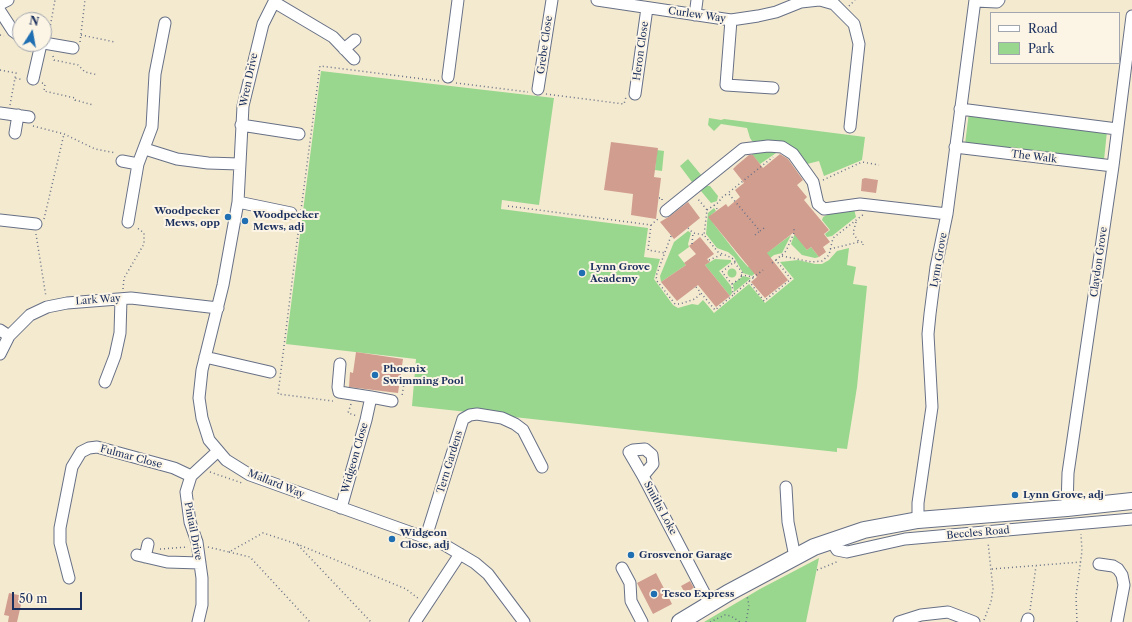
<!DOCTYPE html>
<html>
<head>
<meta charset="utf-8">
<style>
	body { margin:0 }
	#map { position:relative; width:1132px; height:622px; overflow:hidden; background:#f4ead0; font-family:"Libre Caslon Text",serif }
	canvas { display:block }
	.legend { position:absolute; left:990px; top:12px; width:130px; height:52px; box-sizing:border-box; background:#fcf5e5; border:1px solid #a2a6af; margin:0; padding:5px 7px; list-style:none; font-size:12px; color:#1b2f5e }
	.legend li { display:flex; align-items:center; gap:8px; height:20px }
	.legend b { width:20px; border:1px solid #a2a6af }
	.north { position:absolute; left:12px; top:12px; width:40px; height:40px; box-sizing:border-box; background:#fcf5e5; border:1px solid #a2a6af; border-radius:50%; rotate:11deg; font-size:11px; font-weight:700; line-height:16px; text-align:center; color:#1b2f5e }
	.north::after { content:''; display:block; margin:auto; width:14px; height:18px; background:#1f6fb2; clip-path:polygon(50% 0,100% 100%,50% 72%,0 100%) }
	.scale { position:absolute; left:12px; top:592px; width:70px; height:18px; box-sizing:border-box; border:2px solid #1b2f5e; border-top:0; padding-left:5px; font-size:12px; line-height:14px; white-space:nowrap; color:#1b2f5e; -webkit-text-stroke:3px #fcf5e5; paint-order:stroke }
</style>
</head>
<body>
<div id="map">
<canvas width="1132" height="622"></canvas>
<ul class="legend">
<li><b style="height:5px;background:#fff"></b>Road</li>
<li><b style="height:11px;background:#98d78d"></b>Park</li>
</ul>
<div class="north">N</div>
<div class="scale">50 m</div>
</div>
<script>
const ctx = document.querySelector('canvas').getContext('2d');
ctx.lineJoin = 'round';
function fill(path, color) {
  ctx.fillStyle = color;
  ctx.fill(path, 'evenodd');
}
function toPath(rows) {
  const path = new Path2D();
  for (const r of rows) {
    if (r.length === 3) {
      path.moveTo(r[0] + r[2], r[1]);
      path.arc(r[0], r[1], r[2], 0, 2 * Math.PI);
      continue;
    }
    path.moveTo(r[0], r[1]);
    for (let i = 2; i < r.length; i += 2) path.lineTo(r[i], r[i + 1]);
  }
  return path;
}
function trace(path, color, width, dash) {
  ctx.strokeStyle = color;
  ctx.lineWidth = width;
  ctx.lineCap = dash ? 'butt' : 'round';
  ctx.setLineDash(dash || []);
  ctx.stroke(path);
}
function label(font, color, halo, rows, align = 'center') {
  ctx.font = font + ' "Libre Caslon Text",serif';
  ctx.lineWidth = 4;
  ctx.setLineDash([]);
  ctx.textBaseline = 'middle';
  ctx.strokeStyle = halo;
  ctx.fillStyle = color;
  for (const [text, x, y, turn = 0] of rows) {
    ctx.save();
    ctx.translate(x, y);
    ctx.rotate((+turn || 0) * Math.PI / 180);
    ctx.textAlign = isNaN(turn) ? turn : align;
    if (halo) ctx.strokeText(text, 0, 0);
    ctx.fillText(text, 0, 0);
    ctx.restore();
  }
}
fill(toPath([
	[321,71,554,98,539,205,502,200,501,209,648,228,644,257,660,259,654,279,673,305,678,308,692,304,698,305,703,300,714,313,749,284,765,303,794,279,780,262,798,260,815,264,822,264,829,260,837,251,849,248,847,265,856,267,853,284,867,286,857,387,847,449,837,448,837,452,412,406,416,359,286,344],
	[969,112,1107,131,1104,160,965,144],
	[709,118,721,120,724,119,865,137,862,160,824,176,819,161,807,164,800,155,752,141,750,138,747,128,721,124,714,131,708,125],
	[657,150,664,151,662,171,655,170],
	[761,150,779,151,760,164,751,153],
	[688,159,702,176,696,184,692,182,680,166],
	[706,186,710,186,718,196,717,201,711,203,701,191],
	[714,208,716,211,711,215,713,223,740,258,748,267,756,262,761,268,752,276,743,273,734,257,728,252,717,248,706,234,708,213],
	[854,209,856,217,832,236,827,237,825,234,830,230,822,220,823,217,829,214],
	[688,231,691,233,688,244,689,247,678,255,686,265,661,282,660,276,674,242],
	[795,233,807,250,811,247,819,257,815,258,802,255,791,244],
	[791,235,782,253,774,255,769,259,765,254],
	[715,259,731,260,731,262,719,271,731,286,732,293,730,296,705,265],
	[732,273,4.5],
	[743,276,751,278,734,292,733,284],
	[819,558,806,622,704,622,760,589]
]), '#98d78d');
fill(toPath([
	[611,142,658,148,654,177,661,178,656,219,631,215,633,194,604,190],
	[780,154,788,159,803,180,797,185,807,197,804,200,829,230,824,234,830,242,823,247,826,252,819,257,811,247,807,250,793,233,767,253,788,280,765,298,751,282,757,277,708,217,726,204,728,207,740,197,735,190,744,183,733,169,737,165,749,155,753,155,763,168],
	[865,178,878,180,876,193,861,191,862,179],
	[688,202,700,218,674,239,660,222,670,216],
	[700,237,714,254,707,259,710,262,705,265,730,296,716,307,698,285,677,301,661,282,686,265,684,263,696,254,689,246],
	[356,352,403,359,398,393,349,387,350,372,353,373],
	[656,573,672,604,653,614,637,583],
	[690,581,694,588,685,593,681,586],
	[9,593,23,596,17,622,8,622,9,616,4,615]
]), '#d19d8f');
const minor = toPath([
	[275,0,263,24,243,106,238,202,223,285,202,370,199,398,202,418,209,440,226,460,250,475,443,544,475,563,488,574,524,622],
	[597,0,731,20,758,16,776,12,801,2,819,0],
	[820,0,834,4,854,24,859,44,850,127],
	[975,1,997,2,999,0],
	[274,2,333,37,354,59],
	[0,4,8,0],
	[0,11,13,31,20,36],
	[695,15,697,0],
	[731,20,726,85,773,88],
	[44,43,73,48],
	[344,49,355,40],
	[448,77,458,0],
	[33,79,41,44],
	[538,89,552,0],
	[635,94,647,8],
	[960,109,1117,129],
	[0,113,29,117],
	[241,125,299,134],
	[15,133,18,115],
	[955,147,1113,166],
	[145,149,177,159,208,163,239,164],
	[122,161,138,164],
	[238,202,291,213],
	[666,211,743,149,768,146,782,147,793,154,813,182,818,204,824,209,860,204,947,214],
	[0,220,36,224],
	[128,222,138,164,152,127,155,74,165,23],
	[0,330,9,336],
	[0,354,9,336,30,315,47,307,67,303,131,298,218,308],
	[205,357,270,372],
	[340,364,338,387,339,392,371,397,366,420,341,508],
	[105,382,115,356,120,333,121,299],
	[371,397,392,401],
	[643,476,653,464,652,455,645,449,633,450,629,452,643,476,710,604],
	[786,487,788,522,795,557],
	[1067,508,1068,473,1113,166,1132,16],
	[918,520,918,503,932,407,928,334,930,314,936,267,947,214,975,0],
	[426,537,463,419,470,415,477,414,502,418,515,424,523,430,542,467],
	[831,540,837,550,847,552,905,539,1132,519],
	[137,555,167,562,200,563],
	[145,557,148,544],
	[1099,564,1113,566,1118,569,1122,575,1124,585,1117,622],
	[622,568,630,583,631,601,642,622],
	[69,578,60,543,60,528,72,467,81,452,89,448,97,447,174,468,191,476],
	[198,622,202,605,202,578,197,542,190,522,186,492,191,476,218,451],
	[415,622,460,554],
	[899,622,921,615,948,612,974,622],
	[1027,622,1028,619]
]);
const highway = toPath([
	[680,622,728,593,814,547,864,530,918,520,1067,508,1132,501]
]);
trace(minor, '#677086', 13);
trace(highway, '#677086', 18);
trace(toPath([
	[849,6,855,0],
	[49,33,55,0],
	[0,35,4,36],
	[81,35,115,42],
	[80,42,85,0],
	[53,56,54,60,78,65,85,72,98,75],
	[0,70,16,73,15,78],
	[42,83,45,84,44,91,75,98,75,100,93,105],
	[456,83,528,92],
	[546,94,624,104,626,97],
	[10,105,15,78,23,80],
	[33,126,64,134,95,149,116,153],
	[823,180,862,162,879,165],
	[659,198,662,198,662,201],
	[714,205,718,210],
	[508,206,651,225,659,218],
	[301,210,320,66,439,81],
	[707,210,719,202,721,198,728,193],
	[300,218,278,394,333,401],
	[44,219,64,134],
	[856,222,853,233,859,242],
	[651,225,648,250,665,253],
	[688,228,693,233,704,235],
	[764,228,760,231,728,193,773,157],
	[36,234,46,297],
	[755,235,760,231],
	[671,236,656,276,657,281,675,304,680,304,695,299,701,293],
	[692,244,693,233],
	[830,249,859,242,863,242,863,245],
	[782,256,812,262,822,261,829,255,833,238,864,214],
	[709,260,721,255],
	[776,260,786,251,794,233,794,228],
	[741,275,754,277,763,270],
	[749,281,764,301,791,279,776,260,772,263],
	[732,284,741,278,742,272,734,262],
	[696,287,715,310,733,295,732,284,722,272,735,261,732,258,718,252,704,235,707,210,698,199],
	[123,289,124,278,144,244,144,233,136,227],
	[734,294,754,277],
	[399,382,404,383,402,396],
	[351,404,348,413,357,416],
	[210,472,242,483],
	[298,545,371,622],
	[208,547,229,552,263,533,297,544,406,589,419,599],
	[160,549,188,547],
	[229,552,250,557,310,622],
	[992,569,1081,562],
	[817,570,839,561],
	[1030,610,1036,566],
	[984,620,991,602,993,589,988,542],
	[710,622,725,615,731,616,740,622],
	[746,622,749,605,747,596],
	[1077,622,1076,596,1082,551,1081,534]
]), '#677086', 1.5, [1, 3]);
trace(minor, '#fff', 11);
trace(highway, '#fff', 16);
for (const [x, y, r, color] of [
	[228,217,4,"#1f6fb2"],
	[245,221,4,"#1f6fb2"],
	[582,273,4,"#1f6fb2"],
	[375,375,4,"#1f6fb2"],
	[1015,495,4,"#1f6fb2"],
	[392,539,4,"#1f6fb2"],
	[631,555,4,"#1f6fb2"],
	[654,594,4,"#1f6fb2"]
]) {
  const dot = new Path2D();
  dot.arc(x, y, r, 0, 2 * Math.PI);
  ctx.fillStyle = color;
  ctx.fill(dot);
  trace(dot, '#fcf5e5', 1.5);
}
label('10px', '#1b2f5e', '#fcf5e5', [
	["Curlew Way",697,15,8],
	["Grebe Close",545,45,-82],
	["Heron Close",641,51,-82],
	["Wren Drive",249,80,-78],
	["The Walk",1034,157,7],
	["Lynn Grove",939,260,-80],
	["Claydon Grove",1099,262,-82],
	["Lark Way",98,300,-4],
	["Fulmar Close",131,457,15],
	["Widgeon Close",355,458,-74],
	["Tern Gardens",450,462,-73],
	["Mallard Way",276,484,22],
	["Smiths Loke",660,508,62],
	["Pintail Drive",193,531,79],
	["Beccles Road",978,533,-5]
]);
label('bold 10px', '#1b2f5e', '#fcf5e5', [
	["Woodpecker",220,211,"right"],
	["Mews, opp",220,223,"right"],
	["Woodpecker",253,215],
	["Mews, adj",253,227],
	["Lynn Grove",590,267],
	["Academy",590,279],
	["Phoenix",383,369],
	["Swimming Pool",383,381],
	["Lynn Grove, adj",1023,495],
	["Widgeon",400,533],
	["Close, adj",400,545],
	["Grosvenor Garage",639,555],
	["Tesco Express",662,594]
], 'left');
</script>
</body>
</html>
